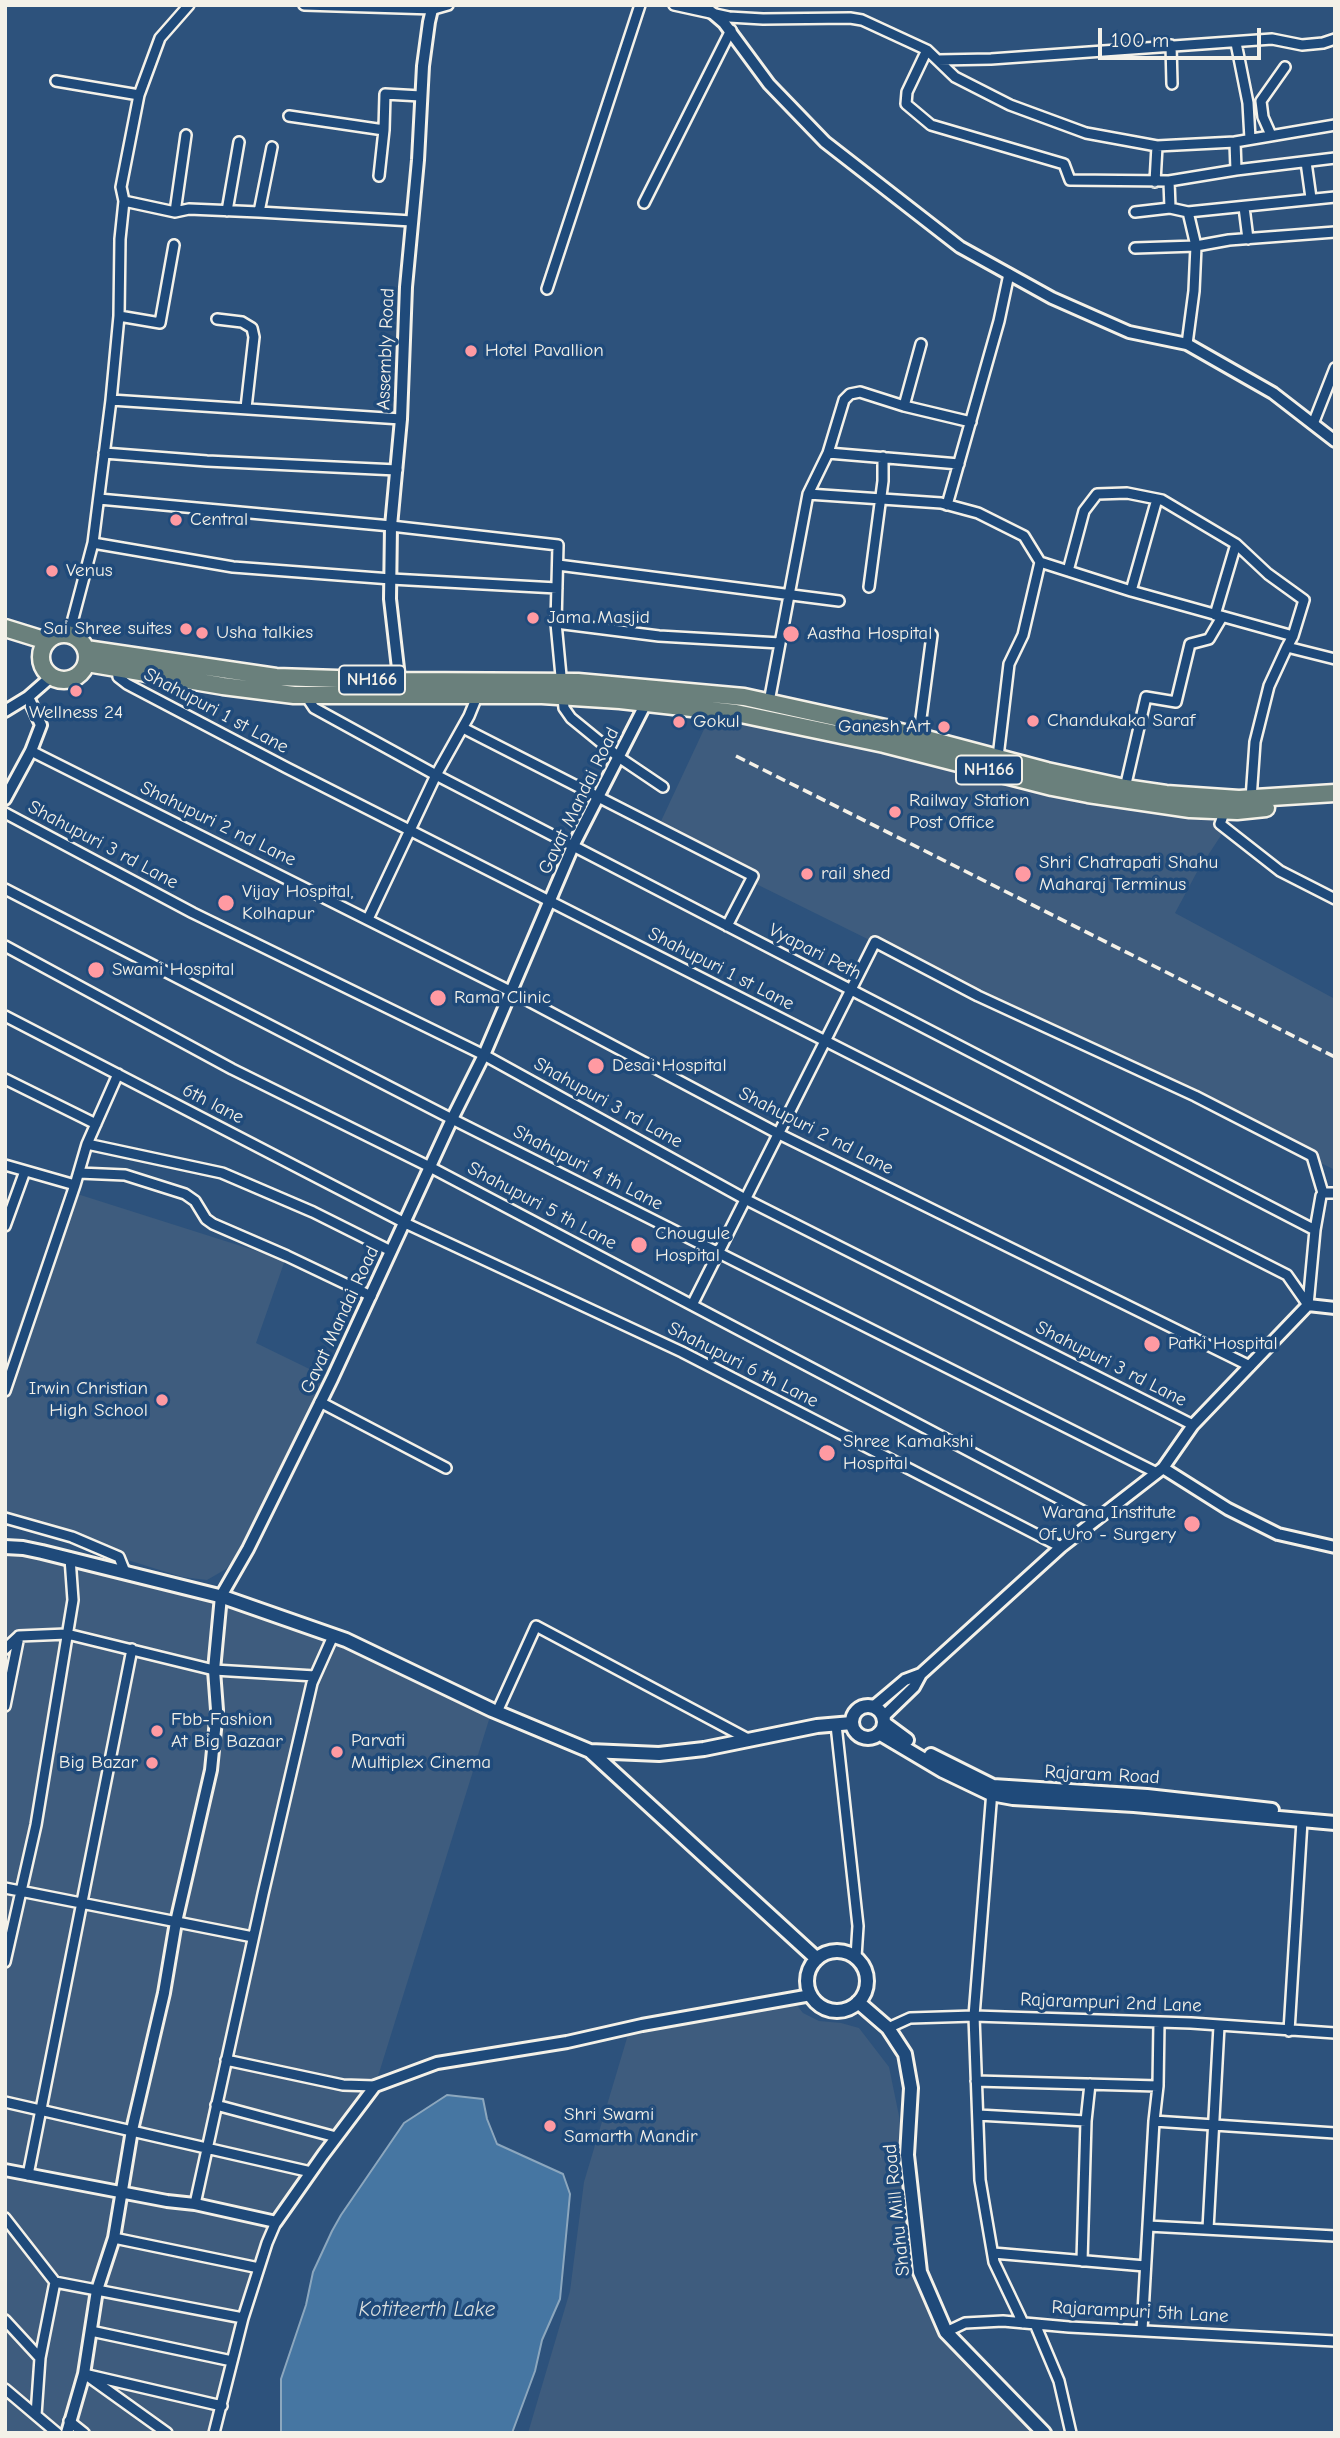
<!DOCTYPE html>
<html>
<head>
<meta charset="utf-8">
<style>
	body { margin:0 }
	#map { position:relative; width:1340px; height:2438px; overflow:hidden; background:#2d527c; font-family:"Comic Neue",sans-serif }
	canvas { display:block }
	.frame { position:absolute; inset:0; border:7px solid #f4f1e8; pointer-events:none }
	.scale { position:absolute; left:1098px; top:28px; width:163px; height:32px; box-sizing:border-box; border:4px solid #f4f1e8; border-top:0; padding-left:9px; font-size:21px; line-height:24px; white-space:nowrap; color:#f4f1e8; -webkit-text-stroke:5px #1f4a7a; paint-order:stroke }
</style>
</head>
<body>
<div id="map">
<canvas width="1340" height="2438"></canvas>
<div class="frame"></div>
<div class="scale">100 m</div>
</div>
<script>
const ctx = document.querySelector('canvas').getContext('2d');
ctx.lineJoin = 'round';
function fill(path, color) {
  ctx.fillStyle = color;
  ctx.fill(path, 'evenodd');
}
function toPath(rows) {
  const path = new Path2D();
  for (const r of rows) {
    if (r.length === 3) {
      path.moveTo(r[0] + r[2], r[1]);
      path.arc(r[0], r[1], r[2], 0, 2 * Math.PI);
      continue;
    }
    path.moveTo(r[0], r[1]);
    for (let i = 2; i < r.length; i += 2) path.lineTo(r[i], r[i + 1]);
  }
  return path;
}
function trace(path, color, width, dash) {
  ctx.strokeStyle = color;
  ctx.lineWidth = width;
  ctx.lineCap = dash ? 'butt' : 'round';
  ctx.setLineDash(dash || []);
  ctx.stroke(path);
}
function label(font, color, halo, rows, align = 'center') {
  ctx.font = font + ' "Comic Neue",sans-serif';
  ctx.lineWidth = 7;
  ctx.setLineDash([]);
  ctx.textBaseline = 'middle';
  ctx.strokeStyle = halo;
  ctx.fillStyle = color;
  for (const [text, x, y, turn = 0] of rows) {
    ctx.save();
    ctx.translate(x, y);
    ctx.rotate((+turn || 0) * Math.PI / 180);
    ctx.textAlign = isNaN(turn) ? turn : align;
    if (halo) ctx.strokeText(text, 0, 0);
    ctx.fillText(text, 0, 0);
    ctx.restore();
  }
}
fill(toPath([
	[713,710,1237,811,1197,872,1175,913,1335,999,1335,1170,655,834],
	[71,1192,285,1260,256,1343,330,1379,243,1548,226,1569,207,1580,182,1577,54,1537,5,1525,5,1365,38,1271],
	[5,1547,223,1597,346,1640,492,1710,375,2086,267,2243,214,2433,5,2433],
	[792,1999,803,2013,819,2021,841,2023,859,2028,889,2067,907,2155,920,2272,944,2328,1044,2433,528,2433,570,2291,584,2182,630,2028]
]), '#3e5c7e');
const water = toPath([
	[447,2095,483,2099,487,2119,497,2144,563,2174,570,2194,560,2299,542,2340,535,2371,512,2433,281,2433,281,2379,306,2305,313,2272,332,2231,341,2215,404,2123,447,2095]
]);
fill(water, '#4676a2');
trace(water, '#8ca7be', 2);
const minor = toPath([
	[189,5,160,38,139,95,121,187,124,201,175,212,189,209,259,212,412,221],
	[304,5,434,9,448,5],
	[674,5,729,17,763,19,850,18,862,20,927,50,955,77,1010,105,1086,133,1157,146,1235,142,1236,170,1335,158],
	[1236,43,1248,103,1250,139],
	[1171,45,1172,84],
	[927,50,907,92,906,104,931,125,1064,164,1070,180,1169,181,1170,208],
	[938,60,991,59,1272,39,1302,45,1323,43,1335,39],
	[56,81,139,95],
	[289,116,384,130],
	[1271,135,1263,117,1261,101,1285,67],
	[1235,142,1335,125],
	[1306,162,1311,198],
	[379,176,384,130,385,94,421,96],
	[1169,181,1236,170],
	[1155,182,1157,146],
	[644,203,731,30],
	[1244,207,1248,239],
	[227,211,239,142],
	[175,212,186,135],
	[259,212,272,147],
	[1135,212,1170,208,1188,212,1196,246,1229,240,1335,232],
	[1188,212,1335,197],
	[1135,248,1196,246,1194,291,1187,344],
	[547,289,640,5],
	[119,316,120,239,124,201],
	[217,319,242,322,252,328,254,337,246,408],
	[111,400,119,316,160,323,174,245],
	[904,406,921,344],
	[1313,424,1335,368],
	[104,453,207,461,397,470],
	[828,453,959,464],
	[808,494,941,503,978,513,1024,536,1040,562,1023,635,1009,664,998,757],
	[99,499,391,526,558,545,556,623,564,708,571,718,620,758,663,787],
	[947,505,999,321,1009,274],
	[93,543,233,567,391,579,557,588],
	[1236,544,1268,574,1304,600,1293,636],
	[1040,562,1131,591,1293,636,1287,647],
	[558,565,839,601],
	[1068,571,1084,511,1097,494,1127,493,1162,500,1236,544,1215,615],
	[869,587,883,481,883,457],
	[1131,591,1157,499],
	[556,623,659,636,780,643],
	[69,634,93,543,111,400,401,419],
	[117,668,118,677,127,684,287,768,1287,1275,1308,1305],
	[306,696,314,708,436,775,1315,1230],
	[769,702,808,494,828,453,844,400,850,394,860,392,904,406,971,422],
	[463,728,753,876,727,926],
	[918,741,932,635],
	[31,751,510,991,777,1133,1250,1366],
	[1125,788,1146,697,1176,702,1190,644,1209,639,1222,617],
	[1251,799,1255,742,1269,686,1287,647,1335,659],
	[1226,807,1220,824,1280,871,1335,899],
	[5,813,193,913,484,1055,745,1199,1193,1425],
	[5,889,452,1119,1157,1473],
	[368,919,436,775,469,716,478,694],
	[5,946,232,1069,430,1167,1098,1519],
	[5,1016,405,1223,682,1352,1061,1547],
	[5,1079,96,1124],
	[87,1144,222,1173,313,1212,391,1251],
	[5,1165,75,1185,87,1144,118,1074],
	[79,1173,125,1175,185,1194,195,1201,206,1219,213,1224,287,1256,371,1296],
	[5,1226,25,1171],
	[692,1305,875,942,978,996,1195,1096,1312,1156,1323,1193],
	[1308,1305,1315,1230,1321,1196,1323,1193,1335,1193],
	[5,1391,75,1185],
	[320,1402,446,1468],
	[5,1518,72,1537,119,1557,125,1572],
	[5,1649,19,1636],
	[5,1706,19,1636,67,1634,214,1670,315,1676],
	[497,1712,536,1626,748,1739],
	[836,1725,858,1926,856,1957],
	[992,1791,974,2016,980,2180,994,2262,1023,2323],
	[5,1888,253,1937],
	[5,1962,36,1825,73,1600,70,1558],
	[888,2028,910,2018,974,2016,1191,2023,1335,2033],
	[1289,2031,1302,1821],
	[226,2060,343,2085,375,2086],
	[976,2081,1158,2086],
	[5,2102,311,2172],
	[216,2105,336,2137],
	[978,2115,1086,2121],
	[1154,2121,1335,2133],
	[28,2175,132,1649],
	[195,2204,263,1894,312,1683,333,1636],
	[5,2218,55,2282,243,2318],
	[1148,2226,1335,2236],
	[1208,2229,1219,2026],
	[114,2238,259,2268],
	[993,2253,1145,2266],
	[1082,2261,1086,2121,1090,2084],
	[5,2320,40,2358],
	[1035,2324,1059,2381,1071,2433],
	[1142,2330,1154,2121,1158,2086,1159,2022],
	[91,2331,232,2361],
	[946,2332,965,2323,1003,2321,1069,2327,1335,2341],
	[84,2374,222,2406],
	[89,2377,167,2433],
	[5,2389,57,2433],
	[36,2415,40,2358,55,2282],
	[69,2421,84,2433],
	[214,2433,243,2318,267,2243,276,2222]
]);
const tertiary = toPath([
	[703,5,724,23,769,84,825,142,960,247,1052,298,1129,332,1187,344,1273,393,1335,441],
	[400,686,390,599,391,526,401,419,406,287,418,160,423,66,429,22,433,5],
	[5,711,28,697,52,676],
	[5,799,31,751,41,725,28,697],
	[1163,1468,1228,1509,1278,1534,1335,1547],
	[873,1707,905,1680,921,1674],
	[883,1717,914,1687,921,1674,1061,1547,1163,1468,1193,1425,1308,1305,1335,1308],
	[5,2170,167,2201,195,2204,276,2222,323,2155,375,2086,437,2063,567,2042,642,2025,811,1995],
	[67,2433,84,2374,97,2290,114,2238,132,2130,164,1993,176,1922,211,1770,217,1710,214,1670,221,1596,248,1549,332,1379,452,1119,484,1055,573,846,646,703]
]);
const secondary = toPath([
	[5,1547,23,1548,42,1552,223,1597,346,1640,492,1710,590,1751,659,1754,704,1749,817,1726,852,1723],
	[868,1722,16],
	[884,1723,907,1740],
	[879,1733,943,1771,991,1794,1013,1798,1134,1805,1335,1823],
	[590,1751,817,1959],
	[931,1755,993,1786,1147,1796,1272,1810],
	[837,1981,30],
	[858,2002,888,2028,905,2054,911,2088,907,2155,920,2272,946,2332,1044,2433]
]);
const trunk = toPath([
	[5,628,47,641],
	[64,657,23],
	[86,649,276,677,399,681,578,682,744,697,885,728,1047,771,1125,788,1166,794,1239,799,1335,793],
	[87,663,223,686,294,695,542,695,620,700,736,713,884,744,1052,787,1088,794,1190,809,1237,811,1266,808]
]);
trace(minor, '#f4f1e8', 14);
trace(tertiary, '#f4f1e8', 16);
trace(secondary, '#f4f1e8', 18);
trace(trunk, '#f4f1e8', 21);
trace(minor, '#1f4a7a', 9);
trace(tertiary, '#1f4a7a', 10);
trace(secondary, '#1f4a7a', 12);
trace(trunk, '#6a807c', 16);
trace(toPath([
	[736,756,1335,1057]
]), '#f4f1e8', 3.5, [10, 5]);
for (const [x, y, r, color] of [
	[471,351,7,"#ff9aa2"],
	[176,520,7,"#ff9aa2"],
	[52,571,7,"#ff9aa2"],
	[533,618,7,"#ff9aa2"],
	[186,629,7,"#ff9aa2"],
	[202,633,7,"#ff9aa2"],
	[791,634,9,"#ff9aa2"],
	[76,691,7,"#ff9aa2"],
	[1033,721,7,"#ff9aa2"],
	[679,722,7,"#ff9aa2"],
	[944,727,7,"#ff9aa2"],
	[895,812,7,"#ff9aa2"],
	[807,874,7,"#ff9aa2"],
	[1023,874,9,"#ff9aa2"],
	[226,903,9,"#ff9aa2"],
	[96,970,9,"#ff9aa2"],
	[438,998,9,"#ff9aa2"],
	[596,1066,9,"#ff9aa2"],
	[639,1245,9,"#ff9aa2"],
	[1152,1344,9,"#ff9aa2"],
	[162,1400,7,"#ff9aa2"],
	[827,1453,9,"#ff9aa2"],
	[1192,1524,9,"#ff9aa2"],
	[157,1731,7,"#ff9aa2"],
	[337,1752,7,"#ff9aa2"],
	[152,1763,7,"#ff9aa2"],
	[550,2126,7,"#ff9aa2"]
]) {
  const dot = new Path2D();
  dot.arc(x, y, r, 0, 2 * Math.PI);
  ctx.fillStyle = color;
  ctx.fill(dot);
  trace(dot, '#1f4a7a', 2.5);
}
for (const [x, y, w] of [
	[372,680,66],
	[989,770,66]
]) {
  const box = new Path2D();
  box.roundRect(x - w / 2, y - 14.5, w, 29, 5);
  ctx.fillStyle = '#1f4a7a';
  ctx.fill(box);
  trace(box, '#f4f1e8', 2);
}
label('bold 18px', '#f4f1e8', null, [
	["NH166",372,680],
	["NH166",989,770]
]);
label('19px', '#f4f1e8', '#1f4a7a', [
	["Assembly Road",386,349,-88],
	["Shahupuri 1 st Lane",216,711,28],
	["Gavat Mandai Road",579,801,-64],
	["Shahupuri 2 nd Lane",218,824,26],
	["Shahupuri 3 rd Lane",103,845,28],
	["Vyapari Peth",815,952,27],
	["Shahupuri 1 st Lane",721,969,27],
	["Shahupuri 3 rd Lane",608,1103,29],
	["6th lane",213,1104,27],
	["Shahupuri 2 nd Lane",816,1131,27],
	["Shahupuri 4 th Lane",588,1168,27],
	["Shahupuri 5 th Lane",542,1206,28],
	["Gavat Mandai Road",340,1320,-65],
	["Shahupuri 3 rd Lane",1111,1364,27],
	["Shahupuri 6 th Lane",743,1365,27],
	["Rajaram Road",1102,1775,3],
	["Rajarampuri 2nd Lane",1111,2003,2],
	["Shahu Mill Road",897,2210,-96],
	["Rajarampuri 5th Lane",1140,2312,3]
]);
label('19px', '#f4f1e8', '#1f4a7a', [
	["Hotel Pavallion",485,351],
	["Central",190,520],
	["Venus",66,571],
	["Jama Masjid",547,618],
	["Sai Shree suites",172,629,"right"],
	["Usha talkies",216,633],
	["Aastha Hospital",807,634],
	["Wellness 24",76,713,"center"],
	["Chandukaka Saraf",1047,721],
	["Gokul",693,722],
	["Ganesh Art",930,727,"right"],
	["Railway Station",909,801],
	["Post Office",909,823],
	["Shri Chatrapati Shahu",1039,863],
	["Maharaj Terminus",1039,885],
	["rail shed",821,874],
	["Vijay Hospital,",242,892],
	["Kolhapur",242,914],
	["Swami Hospital",112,970],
	["Rama Clinic",454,998],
	["Desai Hospital",612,1066],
	["Chougule",655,1234],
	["Hospital",655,1256],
	["Patki Hospital",1168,1344],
	["Irwin Christian",148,1389,"right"],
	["High School",148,1411,"right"],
	["Shree Kamakshi",843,1442],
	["Hospital",843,1464],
	["Warana Institute",1176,1513,"right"],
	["Of Uro - Surgery",1176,1535,"right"],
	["Fbb-Fashion",171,1720],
	["At Big Bazaar",171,1742],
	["Parvati",351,1741],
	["Multiplex Cinema",351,1763],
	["Big Bazar",138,1763,"right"],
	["Shri Swami",564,2115],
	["Samarth Mandir",564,2137]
], 'left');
label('italic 21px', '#dadfde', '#1f4a7a', [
	["Kotiteerth Lake",427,2310]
]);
</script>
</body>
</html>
